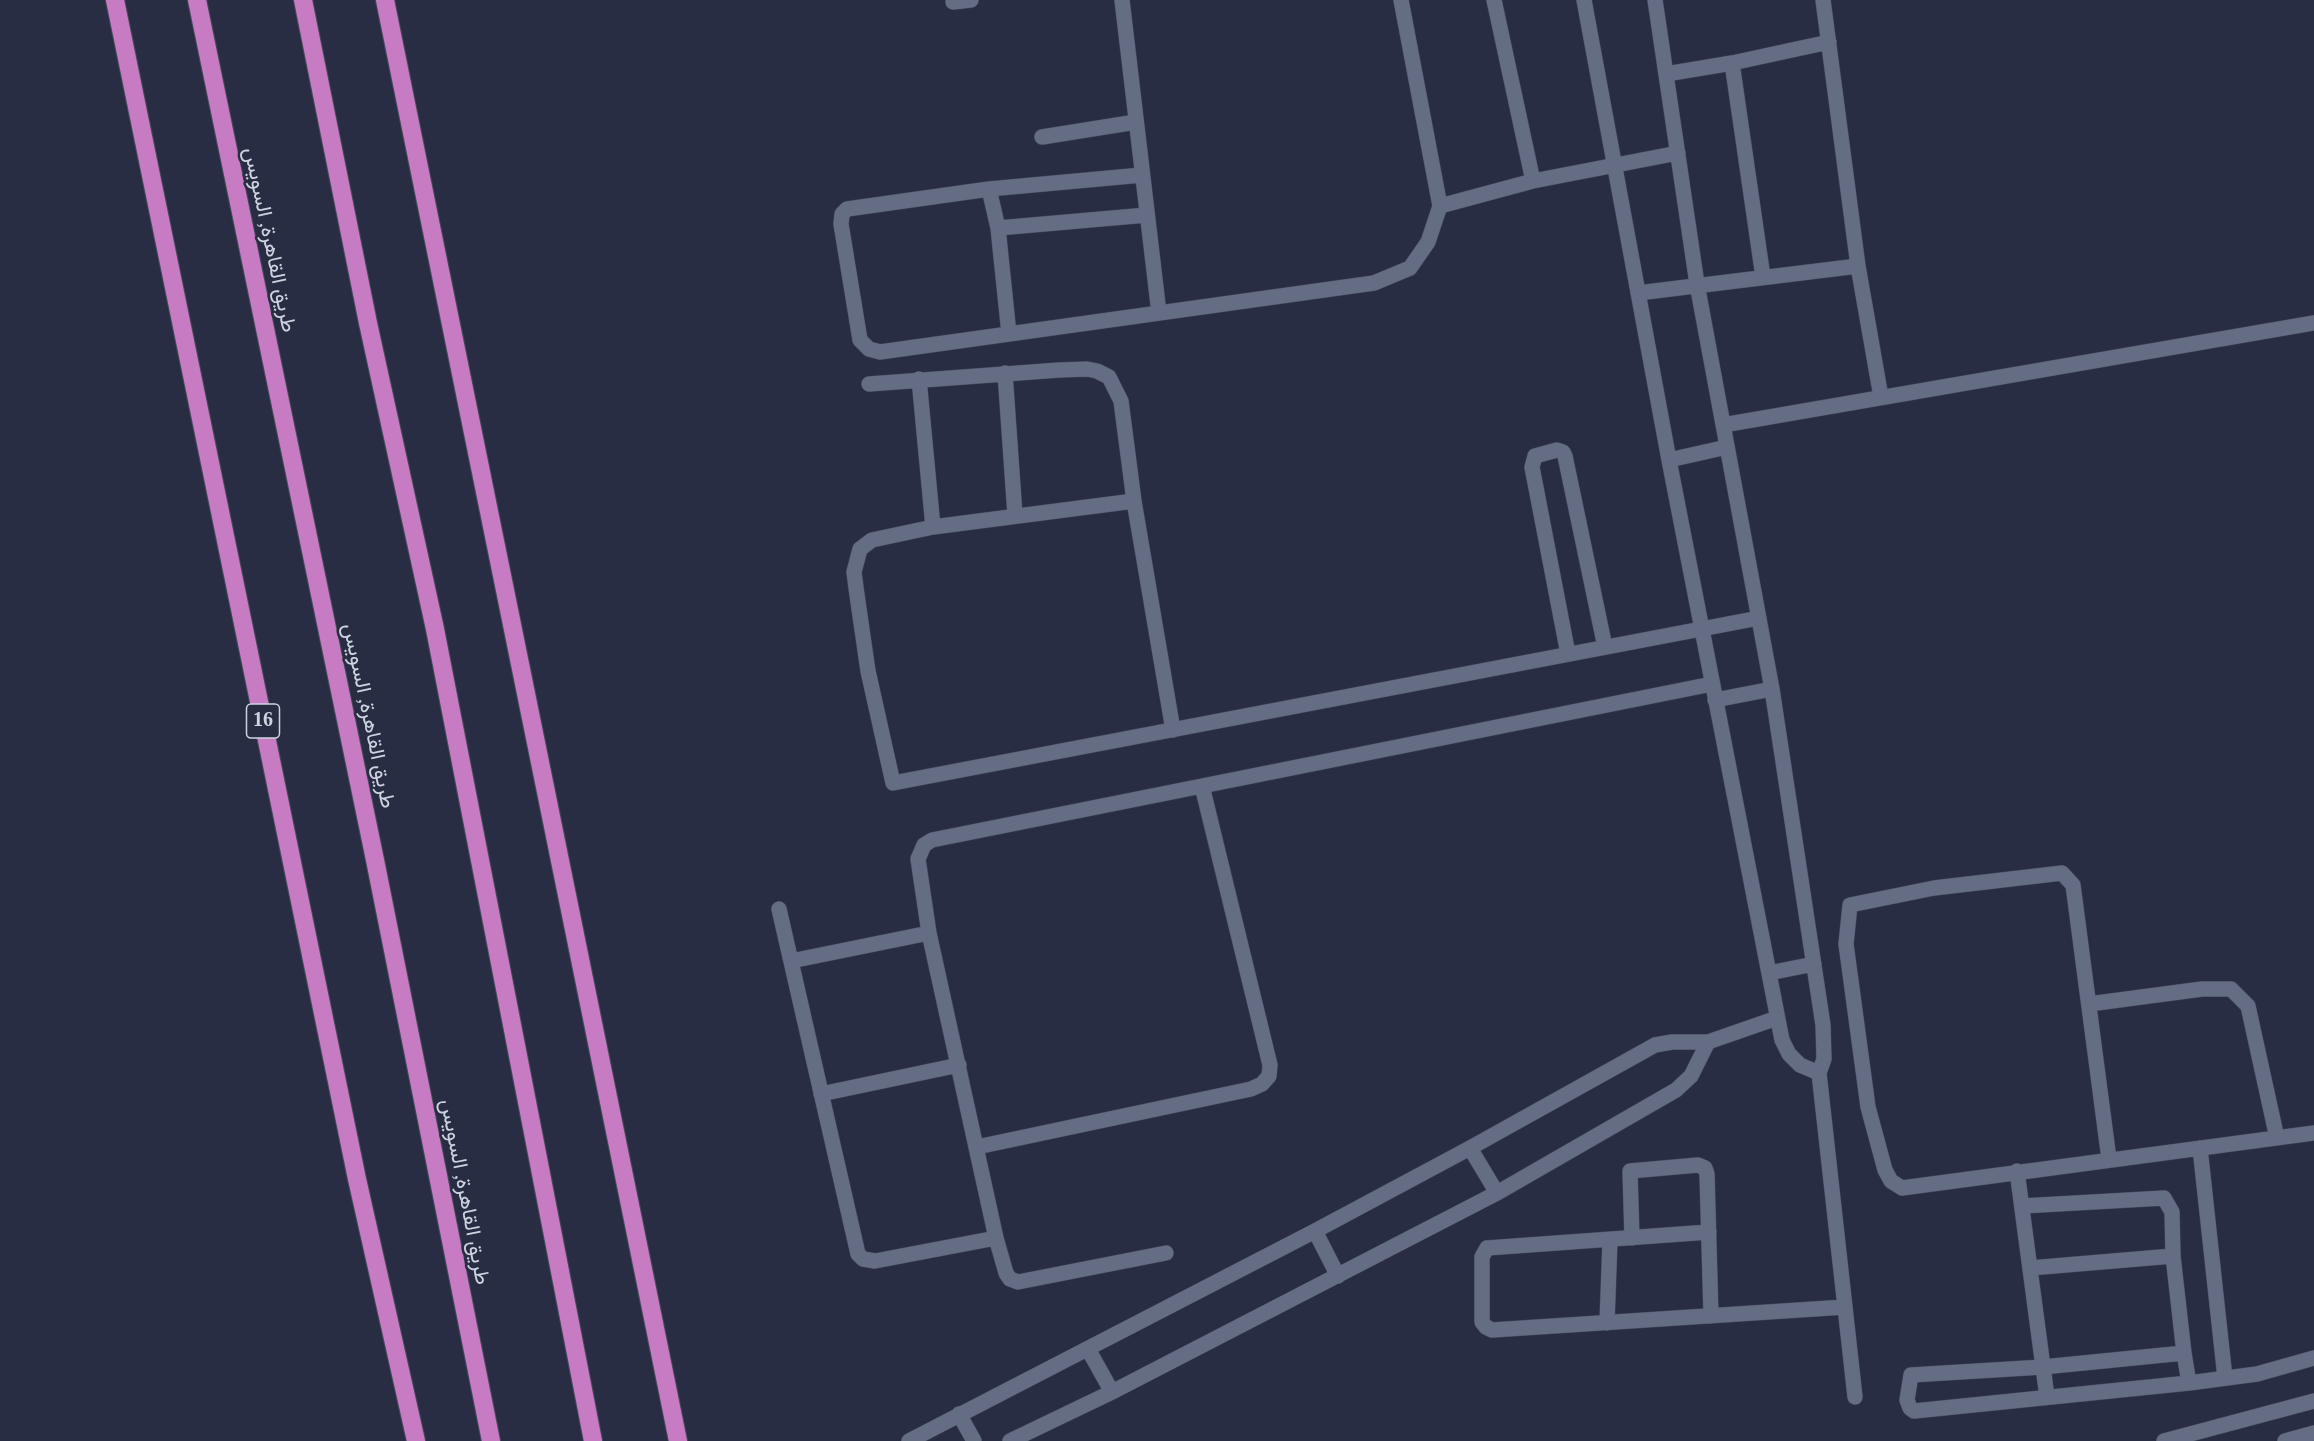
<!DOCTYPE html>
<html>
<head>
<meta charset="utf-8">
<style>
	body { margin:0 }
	canvas { display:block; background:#282d43 }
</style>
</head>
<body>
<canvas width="2314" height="1441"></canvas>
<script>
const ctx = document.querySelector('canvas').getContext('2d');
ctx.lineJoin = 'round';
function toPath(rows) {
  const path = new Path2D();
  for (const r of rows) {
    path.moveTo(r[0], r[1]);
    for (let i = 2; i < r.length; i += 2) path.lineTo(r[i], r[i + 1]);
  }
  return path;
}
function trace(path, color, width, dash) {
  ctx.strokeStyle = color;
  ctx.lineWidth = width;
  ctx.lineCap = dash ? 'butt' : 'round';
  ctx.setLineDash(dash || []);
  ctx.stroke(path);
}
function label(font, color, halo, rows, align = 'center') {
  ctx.font = font + ' "Times New Roman",Vazirmatn,serif';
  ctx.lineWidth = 5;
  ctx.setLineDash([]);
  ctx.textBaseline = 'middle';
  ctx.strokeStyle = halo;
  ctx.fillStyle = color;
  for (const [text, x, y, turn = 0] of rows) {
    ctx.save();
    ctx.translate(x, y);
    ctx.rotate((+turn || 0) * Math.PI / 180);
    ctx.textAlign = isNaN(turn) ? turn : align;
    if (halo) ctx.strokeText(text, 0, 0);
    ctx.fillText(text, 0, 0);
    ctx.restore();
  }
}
const minor = toPath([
	[1122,0,1159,313],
	[1401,0,1440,206],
	[1494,0,1533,181],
	[1584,0,1669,460,1782,1040,1789,1054,1800,1065,1819,1073],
	[1655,0,1697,284,1772,689,1823,1025,1824,1059,1819,1073,1855,1397],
	[1823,0,1858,266,1881,397],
	[953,2,971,0],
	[1732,63,1763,277],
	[1666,74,1732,63,1829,42],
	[1042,137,1136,122],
	[1142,175,989,189,847,209,842,214,841,224,860,340,869,349,880,352,1374,283,1410,268,1428,242,1440,206,1533,181,1678,153],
	[989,189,998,228,1009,334],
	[998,228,1147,215],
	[1638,293,1858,266],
	[1005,373,1015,515],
	[919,379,933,527],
	[869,384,1059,370,1087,369,1097,371,1109,377,1121,401,1134,501,1173,730],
	[1723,425,2314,323],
	[1669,460,1727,447],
	[1134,501,933,527,872,540,860,549,854,572,856,588,868,671,893,783,1759,618],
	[1568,654,1532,467,1535,456,1557,450,1563,452,1565,456,1605,647],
	[1715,700,1772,689],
	[779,909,858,1254,863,1259,875,1261,996,1238],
	[791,961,929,933],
	[1769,973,1814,964],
	[2089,1004,2202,989,2231,989,2248,1006,2277,1138],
	[821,1094,959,1065],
	[977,1147,1251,1089,1262,1084,1269,1076,1270,1065,1202,786],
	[1470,1148,1497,1193],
	[2200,1148,2225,1378],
	[2109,1159,2073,885,2062,873,1934,888,1850,905,1846,944,1868,1107,1885,1170,1891,1181,1902,1188,2314,1133],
	[2017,1171,2047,1397],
	[2022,1206,2164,1198,2172,1212,2173,1256,2184,1353],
	[1315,1231,1338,1276],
	[1709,1232,1487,1248,1482,1257,1482,1322,1486,1327,1492,1330,1845,1307],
	[1632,1238,1630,1171,1698,1165,1705,1168,1707,1174,1711,1316],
	[1166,1253,1018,1282,1010,1279,1006,1273,996,1238,929,933,918,859,924,845,932,840,1712,684],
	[2030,1268,2173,1256],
	[1607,1323,1610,1240],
	[1088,1349,1112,1392],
	[2189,1383,2184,1353,2043,1367,1911,1375,1907,1400,1910,1408,1914,1411,2189,1383,2257,1374,2314,1358],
	[959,1414,974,1441],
	[909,1441,1315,1231,1470,1148,1655,1045,1672,1042,1708,1042,1777,1018],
	[1010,1441,1112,1392,1497,1193,1676,1090,1691,1076,1708,1042],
	[2164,1441,2314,1401],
	[2285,1441,2314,1433]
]);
const highway = toPath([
	[115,0,357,1179,416,1441],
	[197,0,375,860,491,1441],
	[303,0,368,323,435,629,593,1441],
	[385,0,678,1441]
]);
trace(minor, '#464a5d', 16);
trace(highway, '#464a5d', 20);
trace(minor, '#656d85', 15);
trace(highway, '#c77bc2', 18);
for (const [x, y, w] of [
	[263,721,33]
]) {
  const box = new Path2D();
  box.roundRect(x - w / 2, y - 17, w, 34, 4.5);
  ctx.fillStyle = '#282d43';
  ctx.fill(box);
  trace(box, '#ced3e1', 1.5);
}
label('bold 20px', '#ced3e1', null, [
	["16",263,721]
]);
label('21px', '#ced3e1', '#282d43', [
	["طريق القاهرة, السويس",269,240,78],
	["طريق القاهرة, السويس",368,716,78],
	["طريق القاهرة, السويس",464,1192,79]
]);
</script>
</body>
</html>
